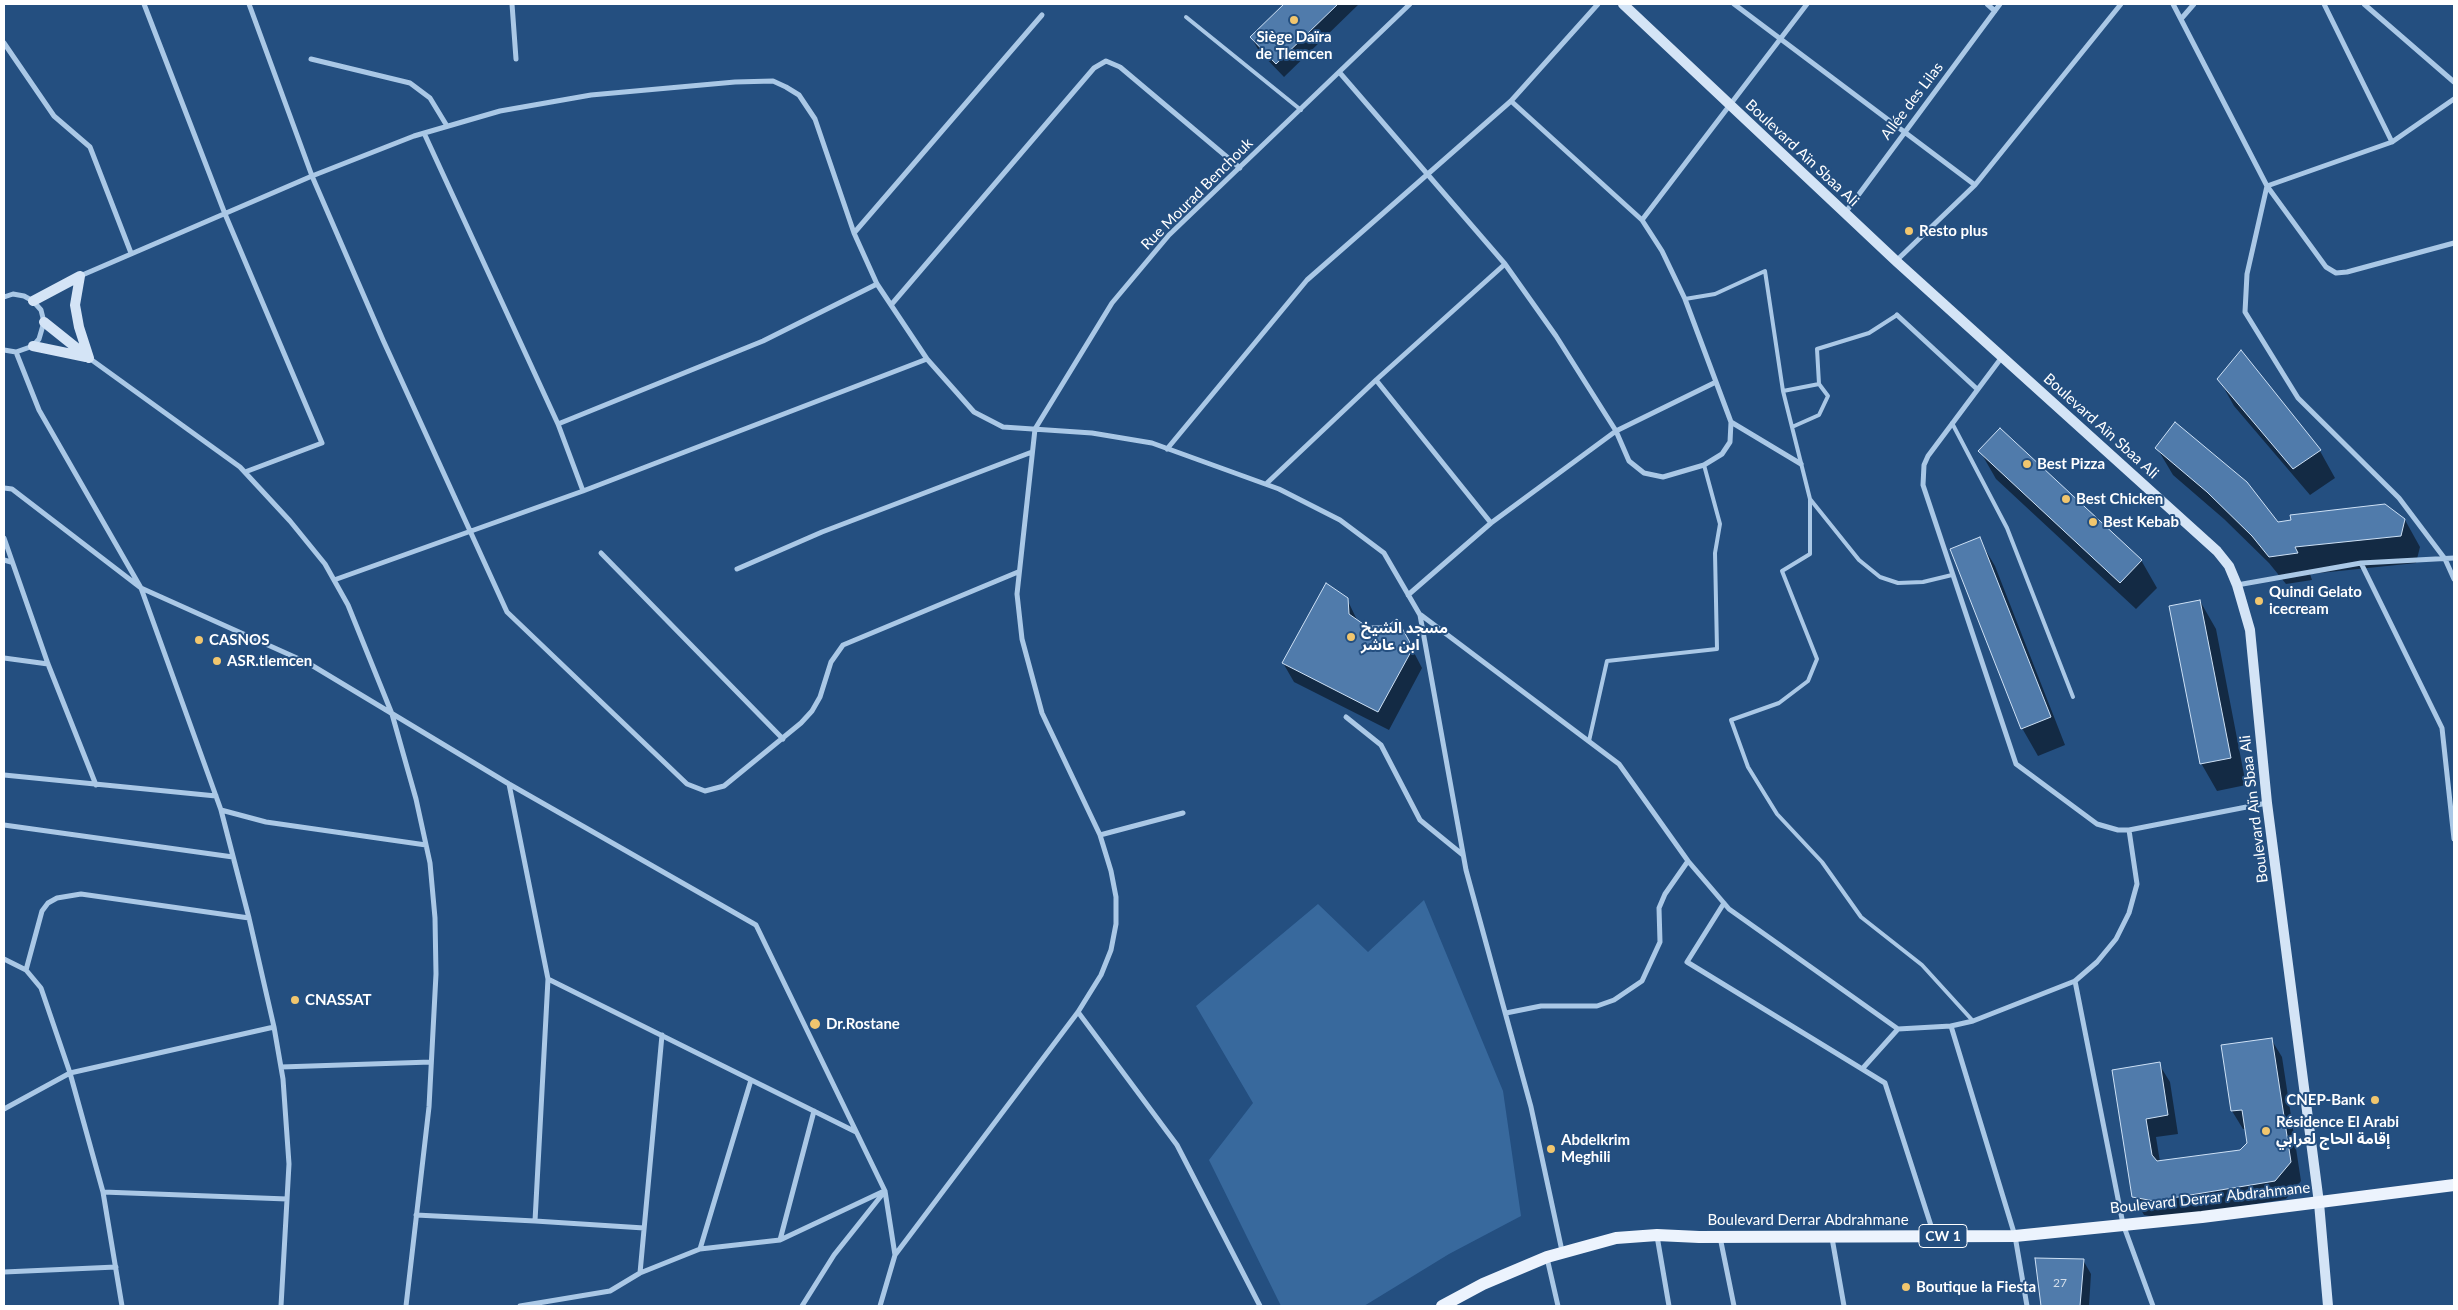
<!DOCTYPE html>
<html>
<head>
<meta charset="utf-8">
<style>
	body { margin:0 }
	#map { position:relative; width:2458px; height:1310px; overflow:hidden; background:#244f80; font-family:Lato,sans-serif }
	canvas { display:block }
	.frame { position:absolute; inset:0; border:5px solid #fff; pointer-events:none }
</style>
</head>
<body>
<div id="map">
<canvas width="2458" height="1310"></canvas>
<div class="frame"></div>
</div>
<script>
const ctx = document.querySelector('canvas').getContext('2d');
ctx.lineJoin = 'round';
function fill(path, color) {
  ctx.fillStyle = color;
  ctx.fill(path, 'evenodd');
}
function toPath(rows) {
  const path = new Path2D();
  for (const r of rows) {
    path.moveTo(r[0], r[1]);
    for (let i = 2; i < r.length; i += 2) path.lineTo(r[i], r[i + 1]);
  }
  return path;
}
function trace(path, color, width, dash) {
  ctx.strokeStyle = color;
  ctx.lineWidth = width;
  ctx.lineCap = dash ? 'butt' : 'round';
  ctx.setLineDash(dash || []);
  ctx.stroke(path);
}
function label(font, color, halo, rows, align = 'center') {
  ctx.font = font + ' Lato,"Noto Sans Arabic",sans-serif';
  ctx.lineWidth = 4;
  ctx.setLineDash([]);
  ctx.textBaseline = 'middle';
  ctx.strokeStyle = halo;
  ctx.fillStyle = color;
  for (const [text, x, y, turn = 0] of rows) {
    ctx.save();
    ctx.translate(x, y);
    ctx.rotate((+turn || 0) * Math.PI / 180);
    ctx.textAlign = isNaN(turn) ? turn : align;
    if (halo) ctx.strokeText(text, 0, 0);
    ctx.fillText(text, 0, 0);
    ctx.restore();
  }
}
fill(toPath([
	[1424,900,1503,1091,1521,1216,1449,1254,1364,1306,1281,1306,1209,1160,1253,1103,1196,1006,1318,904,1368,952]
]), '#38699d');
fill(toPath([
	[1286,4,1359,4,1284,77,1259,51,1251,37],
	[2241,352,2320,451,2335,478,2310,495,2234,406,2219,379],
	[2157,448,2278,523,2405,520,2420,547,2416,563,2310,574,2312,580,2286,584,2269,563,2224,519,2173,475],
	[1980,451,2141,560,2157,588,2136,609,1996,479],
	[1979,539,1995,566,2065,745,2038,756,2022,728],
	[1347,599,1358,622,1365,627,1407,639,1422,668,1389,730,1294,682,1283,663],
	[2200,601,2216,629,2246,785,2217,791,2201,763],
	[2271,1039,2282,1057,2301,1181,2286,1199,2165,1219,2144,1215,2133,1196,2114,1071,2159,1064,2170,1082,2178,1134,2156,1137,2160,1162,2241,1151,2248,1144,2246,1129,2243,1129,2232,1111,2222,1046],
	[2036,1259,2083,1260,2091,1274,2089,1306,2042,1306]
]), '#0007');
const building = toPath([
	[1284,4,1338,4,1276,64,1250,37,1284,4],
	[2241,350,2321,450,2293,469,2217,379,2241,350],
	[2175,422,2247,482,2278,522,2291,520,2290,515,2385,504,2405,519,2401,536,2295,547,2298,553,2269,557,2252,536,2207,492,2155,448,2175,422],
	[2000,428,2142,560,2120,583,1978,451,2000,428],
	[1980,537,2051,717,2021,729,1950,549,1980,537],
	[1326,583,1348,598,1349,614,1366,626,1387,626,1397,619,1413,648,1378,712,1282,663,1326,583],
	[2200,600,2231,758,2200,764,2169,606,2200,600],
	[2272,1038,2291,1162,2275,1181,2154,1201,2132,1197,2112,1070,2160,1062,2168,1115,2146,1119,2152,1155,2157,1161,2240,1150,2247,1143,2242,1110,2231,1111,2221,1045,2272,1038],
	[2035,1258,2084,1259,2080,1306,2041,1306,2035,1258]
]);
fill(building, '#507bab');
trace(building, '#cee1f5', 1);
trace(toPath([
	[1186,17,1301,110],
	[1685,299,1715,294,1765,271,1783,391],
	[1952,423,2007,528,2073,697],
	[1792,427,1819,415,1828,396,1819,384],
	[1810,499,1783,391,1819,384,1817,349,1869,333,1897,315],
	[1952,575,1923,582,1898,583,1880,577,1859,560,1810,499,1810,554,1782,571,1817,659,1808,681,1779,703,1731,720,1748,767,1777,814,1822,862,1861,917,1922,965,1973,1021],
	[1589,741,1607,661,1717,649,1715,553,1720,524,1704,465]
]), '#aac8e6', 4);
trace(toPath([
	[144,4,225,214,322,443,245,472],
	[249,4,312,176,383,340,507,612,687,784,705,791,724,786,801,723,812,711,820,697,831,662,843,645,1018,572],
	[512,4,516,59],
	[1734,4,1975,185],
	[1987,4,1995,11],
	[2173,4,2267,186,2247,274,2245,312,2298,398,2399,498,2445,559,2454,579],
	[2324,4,2392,142],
	[2364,4,2454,82],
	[2181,19,2194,4],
	[4,43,54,116,90,147,131,253],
	[311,59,410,83,430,98,447,126],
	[1340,73,1505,264,1556,336,1616,431,1629,461,1644,473,1663,477,1704,465,1722,454,1730,442,1731,422,1685,299,1662,251,1642,220,1511,101],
	[2454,99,2392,142,2267,186,2326,267,2336,273,2347,272,2454,243],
	[424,133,558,424,583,491],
	[1845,213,2000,4],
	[1642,220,1807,4],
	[854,233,1042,15],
	[1896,261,1975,185,2121,4],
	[80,276,312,176,414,136,500,111,591,95,735,82,773,81,786,87,799,95,815,119,854,233,877,284,927,359,974,412,1003,427,1092,433,1152,443,1279,489,1340,520,1384,553,1420,615,1466,870,1531,1107,1562,1251],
	[4,297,13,294,24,296,33,301,41,310,44,322,39,339,33,346,16,352,4,350],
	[891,305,1094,68,1106,61,1120,67,1240,168],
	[1897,315,1977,389],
	[16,352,39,410,141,588,221,810,249,918,274,1027,283,1079,289,1164,281,1306],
	[2002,357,1928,456,1924,465,1923,485,2016,764,2097,824,2118,830,2129,830,2267,803],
	[89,358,240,467,290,521,325,564,348,605,392,714,416,799,430,863,435,918,436,974,429,1107,406,1306],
	[1376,380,1491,523],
	[1731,422,1801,464],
	[558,424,763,341,877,284],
	[1167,449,1307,280,1511,101,1598,4],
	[1266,484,1376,380,1505,264],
	[4,488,12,489,141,588,308,663,509,784,756,925,885,1191,895,1255],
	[4,538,48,664,96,785],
	[601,553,783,739],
	[4,560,11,562],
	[2361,563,2442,728,2454,839],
	[737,569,822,532,1032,452],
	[334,580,583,491,927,359],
	[2237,585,2361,563,2454,558],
	[1408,595,1491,523,1616,431,1716,382],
	[1421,615,1619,764,1688,861,1729,909,1898,1029,1951,1026,1973,1021,2075,981,2097,962,2116,939,2129,913,2137,884,2129,830],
	[4,658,48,664],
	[1346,717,1381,745,1420,820,1463,855],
	[4,775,216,796],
	[509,784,548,979,856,1132],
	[221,810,266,822,426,845],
	[4,825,233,857],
	[1100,835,1183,813],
	[1724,903,1687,962,1885,1083,1934,1235],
	[4,959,26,970],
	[548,979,535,1221,644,1228],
	[2075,981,2123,1224,2153,1306],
	[1078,1012,1177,1145,1260,1306],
	[1506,1013,1541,1006,1597,1006,1614,1000,1642,981,1660,942,1659,908,1665,894,1688,861],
	[1951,1026,2015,1236,2027,1306],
	[281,1067,431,1062],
	[1863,1068,1898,1029],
	[4,1109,70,1073,274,1027],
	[103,1192,287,1199],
	[416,1215,535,1221],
	[1657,1236,1669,1306],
	[1720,1237,1734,1306],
	[1832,1238,1844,1306],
	[780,1240,882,1192],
	[700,1249,780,1240,814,1111],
	[1547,1258,1558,1306],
	[4,1272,116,1267],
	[640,1273,700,1249,751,1080],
	[122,1306,103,1192,70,1073,41,988,26,970,42,911,48,903,57,898,81,894,249,918],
	[520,1306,610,1291,640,1273,662,1035],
	[802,1306,834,1255,885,1191],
	[880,1306,895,1255,1078,1012,1101,975,1111,950,1116,924,1116,897,1111,871,1100,835,1042,713,1022,639,1017,594,1035,429,1112,303,1169,235,1410,4]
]), '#aac8e6', 5);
trace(toPath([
	[1623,4,1896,261,2217,551,2229,566,2237,585,2250,630,2267,803,2319,1203,2328,1306],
	[80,276,75,305,79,327,89,358],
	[33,301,80,276],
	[44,322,89,358],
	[33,346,86,357]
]), '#d4e4f6', 10);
trace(toPath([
	[1442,1306,1483,1284,1547,1257,1616,1238,1657,1235,1699,1237,2015,1236,2202,1217,2454,1185]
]), '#ecf3fd', 12);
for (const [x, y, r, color] of [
	[1294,20,5,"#f1c66e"],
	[1909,231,5,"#f1c66e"],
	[2027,464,5,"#f1c66e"],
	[2066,499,5,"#f1c66e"],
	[2093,522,5,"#f1c66e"],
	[2259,601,5,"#f1c66e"],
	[1351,637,5,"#f1c66e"],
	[199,640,5,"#f1c66e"],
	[217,661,5,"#f1c66e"],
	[295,1000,5,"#f1c66e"],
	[815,1024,6,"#f1c66e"],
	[2375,1100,5,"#f1c66e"],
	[2266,1131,5,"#f1c66e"],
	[1551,1149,5,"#f1c66e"],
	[1906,1287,5,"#f1c66e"]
]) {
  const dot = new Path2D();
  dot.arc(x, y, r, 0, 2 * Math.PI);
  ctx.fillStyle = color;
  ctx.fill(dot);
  trace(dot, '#244f80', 2);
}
label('12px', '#d3deea', null, [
	["27",2060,1283]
]);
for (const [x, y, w] of [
	[1943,1236,48]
]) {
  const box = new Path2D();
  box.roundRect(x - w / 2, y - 11.5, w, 23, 4);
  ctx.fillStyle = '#244f80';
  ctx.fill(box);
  trace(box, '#fff', 1);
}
label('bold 14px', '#fff', null, [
	["CW 1",1943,1236]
]);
label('bold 15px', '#fff', '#244f80', [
	["Siège Daïra",1294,37,"center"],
	["de Tlemcen",1294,54,"center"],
	["Resto plus",1919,231],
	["Best Pizza",2037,464],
	["Best Chicken",2076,499],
	["Best Kebab",2103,522],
	["Quindi Gelato",2269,592],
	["icecream",2269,609],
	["مسجد الشيخ",1361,628],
	["ابن عاشر",1361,645],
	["CASNOS",209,640],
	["ASR.tlemcen",227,661],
	["CNASSAT",305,1000],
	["Dr.Rostane",826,1024],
	["CNEP-Bank",2365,1100,"right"],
	["Résidence El Arabi",2276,1122],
	["إقامة الحاج لعرابي",2276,1139],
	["Abdelkrim",1561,1140],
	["Meghili",1561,1157],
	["Boutique la Fiesta",1916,1287]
], 'left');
label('15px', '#fff', '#244f80', [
	["Allée des Lilas",1912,101,-53],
	["Boulevard Aïn Sbaa Ali",1802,153,43],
	["Rue Mourad Benchouk",1197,194,-45],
	["Boulevard Aïn Sbaa Ali",2101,426,42],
	["Boulevard Aïn Sbaa Ali",2254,809,-97],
	["Boulevard Derrar Abdrahmane",2210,1198,-6],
	["Boulevard Derrar Abdrahmane",1808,1220]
]);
</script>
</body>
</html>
